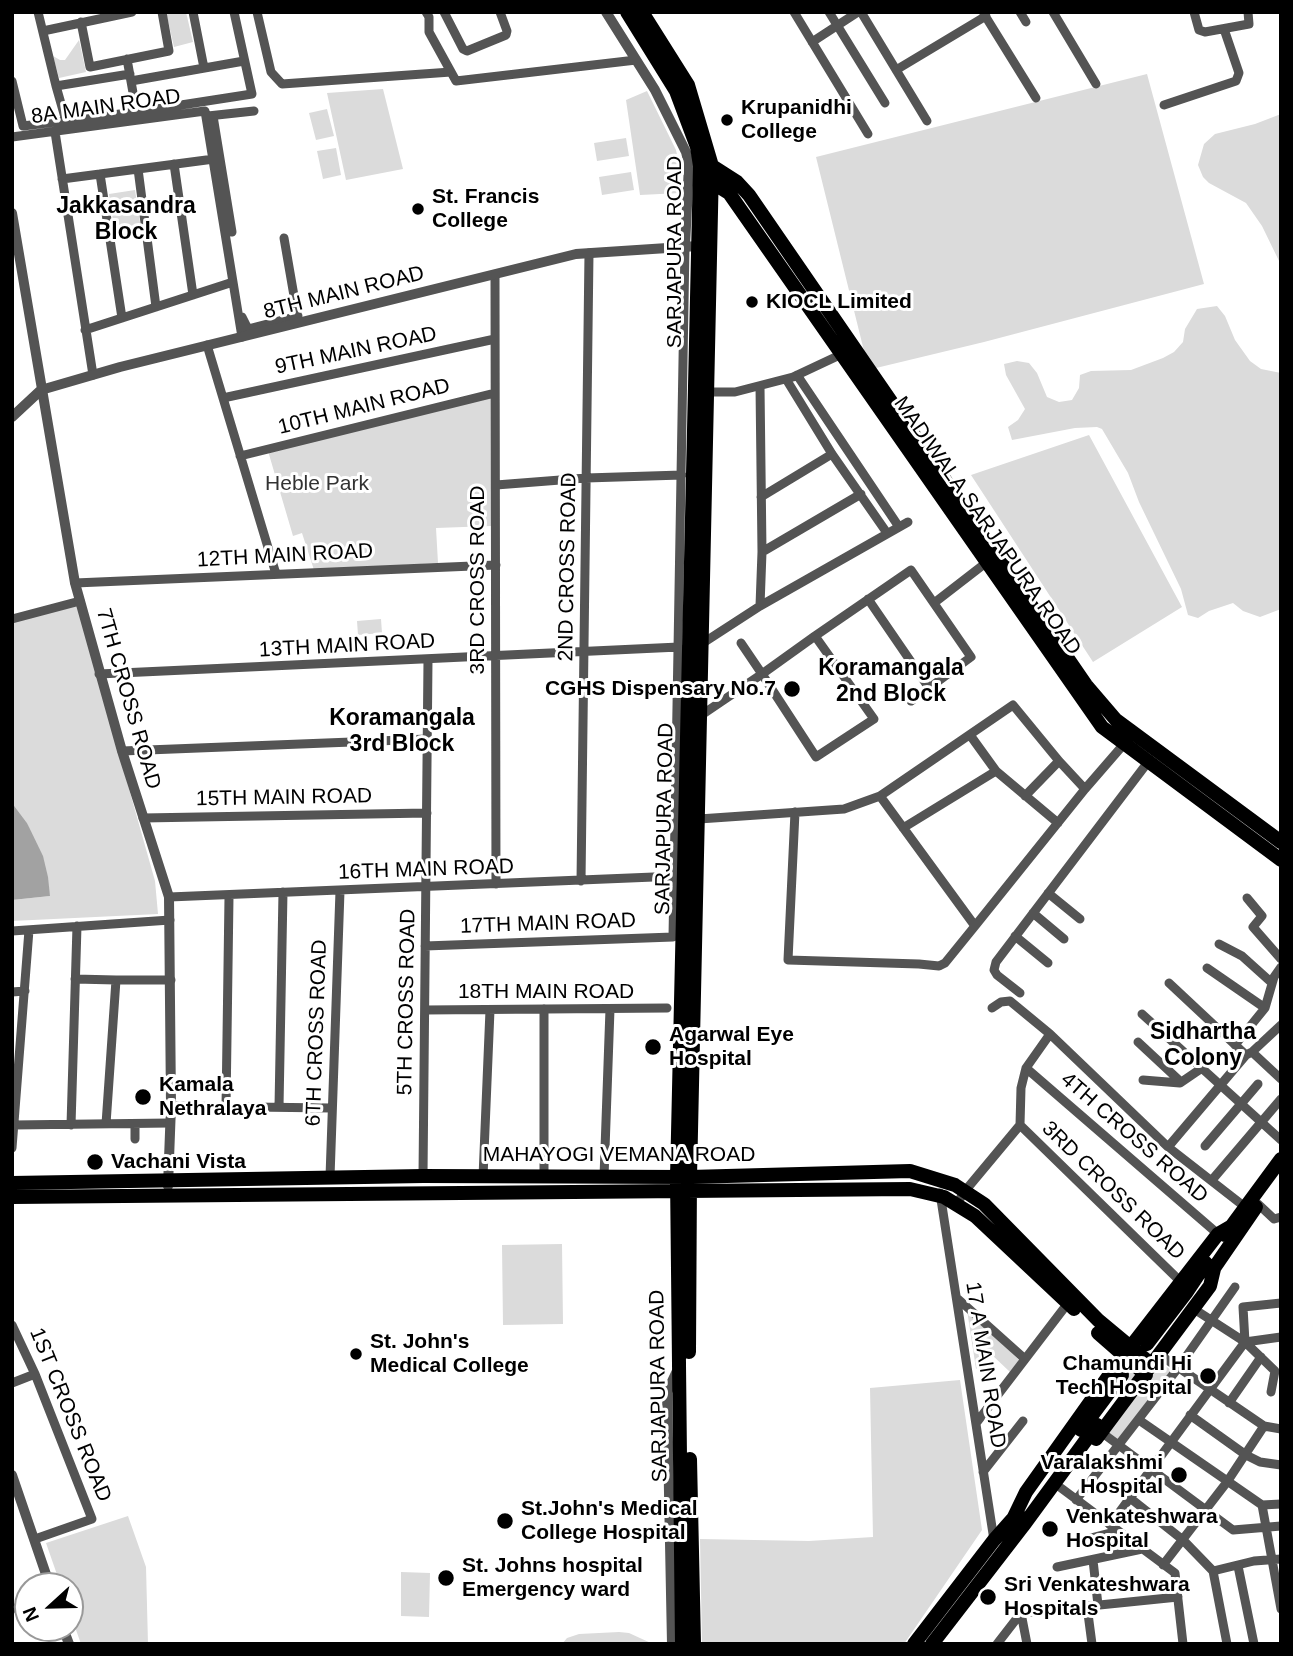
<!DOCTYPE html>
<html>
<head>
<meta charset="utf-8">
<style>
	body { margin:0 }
	#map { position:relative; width:1293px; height:1656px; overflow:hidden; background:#fff; font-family:Arial,sans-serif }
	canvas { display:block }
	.frame { position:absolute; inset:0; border:14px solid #000; pointer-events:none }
	.north { position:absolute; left:14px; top:1572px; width:70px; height:70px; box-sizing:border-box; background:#fff; border:2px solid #999; border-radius:50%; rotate:248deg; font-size:19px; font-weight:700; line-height:28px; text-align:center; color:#000 }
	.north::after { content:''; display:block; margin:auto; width:24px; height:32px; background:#000; clip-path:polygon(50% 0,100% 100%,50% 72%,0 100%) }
</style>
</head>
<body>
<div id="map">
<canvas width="1293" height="1656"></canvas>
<div class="frame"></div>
<div class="north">N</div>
</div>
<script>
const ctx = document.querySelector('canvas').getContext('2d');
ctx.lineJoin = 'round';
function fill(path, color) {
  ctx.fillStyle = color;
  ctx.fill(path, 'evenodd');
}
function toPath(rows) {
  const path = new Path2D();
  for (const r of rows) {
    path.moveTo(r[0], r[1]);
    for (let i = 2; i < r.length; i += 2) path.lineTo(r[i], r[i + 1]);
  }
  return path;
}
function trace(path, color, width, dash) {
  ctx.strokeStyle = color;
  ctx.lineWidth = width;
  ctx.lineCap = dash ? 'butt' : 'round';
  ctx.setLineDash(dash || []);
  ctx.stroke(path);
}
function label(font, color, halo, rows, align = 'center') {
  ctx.font = font + ' Arial,sans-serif';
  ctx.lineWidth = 6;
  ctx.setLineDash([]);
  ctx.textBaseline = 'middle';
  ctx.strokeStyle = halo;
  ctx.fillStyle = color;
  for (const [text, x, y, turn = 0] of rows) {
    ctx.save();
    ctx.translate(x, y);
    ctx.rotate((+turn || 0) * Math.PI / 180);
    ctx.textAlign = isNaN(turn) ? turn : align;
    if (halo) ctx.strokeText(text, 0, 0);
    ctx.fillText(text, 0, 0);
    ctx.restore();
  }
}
fill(toPath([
	[166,12,186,12,193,42,174,47],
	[79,40,86,72,59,78,53,56,60,60,65,60],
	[1147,74,1204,284,984,342,876,368,864,351,816,157],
	[383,89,403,169,346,180,327,93],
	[647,91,676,150,680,169,680,193,640,195,626,100],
	[327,109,334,136,316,140,309,113],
	[1281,114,1281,265,1262,226,1246,203,1209,183,1203,177,1198,165,1204,144,1215,134,1255,124],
	[626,138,629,156,597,161,594,143],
	[336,148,341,175,323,179,317,151],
	[631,172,634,190,602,195,599,177],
	[135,190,141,229,115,234,109,194],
	[1217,306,1225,316,1235,340,1250,361,1261,369,1281,373,1281,609,1260,617,1243,611,1233,603,1209,611,1198,618,1188,615,1181,589,1139,502,1128,473,1102,429,1097,427,1075,428,1012,440,1008,427,1018,420,1025,409,1006,375,1004,364,1017,361,1029,363,1037,373,1047,397,1059,402,1072,400,1079,388,1080,375,1091,371,1131,370,1163,358,1174,352,1183,342,1185,329,1197,309],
	[491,396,491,526,436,528,438,563,314,570,302,533,293,536,268,451],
	[1089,435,1182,607,1093,662,971,475],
	[76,601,155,881,158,914,12,921,12,900,50,896,27,823,12,803,12,619],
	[381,619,382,633,358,635,357,621],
	[562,1244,563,1324,503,1325,502,1245],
	[967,1310,1019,1360,1010,1372,991,1354,976,1369],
	[1160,1362,1171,1370,1119,1440,1108,1432],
	[960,1380,982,1530,904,1644,702,1644,700,1539,809,1541,873,1537,870,1388],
	[128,1516,146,1567,148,1644,81,1644,70,1613,70,1586,61,1586,46,1543],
	[401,1572,430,1573,429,1617,401,1616],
	[619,1632,629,1633,653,1644,562,1644,567,1638,579,1634]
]), '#dbdbdb');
fill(toPath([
	[12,803,27,823,43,856,48,877,50,896,12,900]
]), '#a2a2a2');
trace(toPath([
	[1129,1381,1155,1348]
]), '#d9d9d9', 14, [14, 7]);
trace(toPath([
	[38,12,56,86,130,74],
	[193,12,204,68],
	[257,12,271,72,282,84,451,72],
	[426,12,429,17,429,32,456,81,636,60],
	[444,12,463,49,467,51,506,35,507,31,500,12],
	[794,12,868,134],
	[829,12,885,103],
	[861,12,927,121],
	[1020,12,1026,22],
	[1053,12,1096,84],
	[1194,12,1199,30,1205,32,1249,24,1248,12],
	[984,14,1036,98],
	[81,22,90,67,169,51,162,12],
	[43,31,132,12],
	[812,42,858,12],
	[127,59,137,115],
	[896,70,986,16],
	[12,81,23,126,136,112,252,94,234,12],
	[131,81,244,61],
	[56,86,66,121],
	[1164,105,1236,81,1239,73,1224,29],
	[208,116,254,111],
	[213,116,232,232],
	[55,132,93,375],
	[12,137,205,111,242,337],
	[174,164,193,295],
	[138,169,156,307],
	[100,174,122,318],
	[62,179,214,159],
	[284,238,298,319],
	[495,276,496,884],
	[242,317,248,329,298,316],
	[85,330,233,282],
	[207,345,276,574],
	[797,375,899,527],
	[786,379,832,454,887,533],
	[707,392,735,392,793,377,842,354],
	[223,398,495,339],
	[240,456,495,393],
	[496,485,586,478,682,475],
	[761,497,832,454],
	[762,552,861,494],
	[75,583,496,565],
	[934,603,987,562],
	[760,606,762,552,760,386],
	[12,619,80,601],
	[815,636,911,570,971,657,929,688,868,599],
	[698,643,703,643,760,606,908,522],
	[99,674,679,647],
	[911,701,929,688],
	[700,716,762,674,815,636,874,719,816,757,762,674,741,643],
	[970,735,996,771,1058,823],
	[122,751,428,739],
	[1085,789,1124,744],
	[1025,796,1059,761],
	[795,812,788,960,919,964,939,966,945,963,975,926],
	[143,818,427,813],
	[699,819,844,809,880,796,975,926,1085,789,1059,761,1013,705,880,796],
	[903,828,996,771],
	[581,881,589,253],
	[1048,893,1080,919],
	[169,897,678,876],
	[1247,898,1262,916,1253,927,1281,959],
	[1033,913,1064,939],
	[12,931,170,920],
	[1015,936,1048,963],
	[1219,944,1242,956,1272,983],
	[425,946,673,937,685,246],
	[1207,968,1265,1008],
	[75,979,116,980],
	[1169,983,1246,1055],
	[12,992,25,991],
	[1020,993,997,975,994,970,996,962,1148,762],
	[992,1008,1001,1002,1010,1001,1050,1034,1168,1147,1246,1055,1252,1052,1281,1025],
	[425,1010,667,1008],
	[1142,1014,1281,1140],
	[1138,1042,1181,1082],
	[1235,1045,1265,1008,1274,977,1281,967],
	[1252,1052,1281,1079],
	[1026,1068,1218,1234],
	[1143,1080,1180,1083,1202,1068],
	[171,1106,331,1108],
	[226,1107,229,897],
	[279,1107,283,892],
	[106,1124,116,980,171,980],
	[13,1125,170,1123],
	[71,1125,77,926],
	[1020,1125,1181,1282],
	[1020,1125,1021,1088,1026,1068,1050,1034],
	[135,1139,135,1124],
	[1205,1146,1258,1084],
	[1168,1147,1245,1207],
	[12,1148,29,930],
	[423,1176,428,660],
	[544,1176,544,1009],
	[330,1177,340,891],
	[483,1177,490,1010],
	[604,1177,610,1009],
	[1212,1180,1281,1099],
	[940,1193,994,1540],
	[1258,1204,1274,1219,1281,1217],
	[956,1205,965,1191,1020,1125],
	[958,1299,1025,1359],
	[1194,1309,1245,1342,1275,1371],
	[12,1325,35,1374,92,1519,35,1539],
	[1245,1342,1243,1307,1281,1303],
	[1245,1342,1281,1337],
	[1160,1355,1264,1426,1281,1429],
	[12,1383,35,1374],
	[1271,1392,1275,1371],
	[1229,1403,1261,1357],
	[1190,1415,1246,1455,1260,1462,1281,1465],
	[1139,1420,1262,1505,1281,1609],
	[977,1422,1068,1303],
	[1101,1432,1233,1530,1281,1526],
	[983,1472,1023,1421],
	[1061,1488,1175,1573,1183,1644],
	[1130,1498,1183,1540,1213,1571],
	[1076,1500,1178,1368,1235,1287],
	[1262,1505,1281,1504],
	[1110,1525,1245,1342],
	[1079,1541,1118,1531],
	[1093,1560,1098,1605],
	[1163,1565,1227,1482,1264,1426],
	[1238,1566,1254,1644],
	[1057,1567,1142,1549],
	[1213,1571,1227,1644],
	[1213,1571,1254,1561,1281,1559],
	[1087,1606,1092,1644],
	[12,1608,28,1609],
	[1021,1613,1178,1597],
	[1021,1613,1027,1644],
	[997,1644,1021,1613]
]), '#545454', 9);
trace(toPath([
	[606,12,655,90,686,152,689,165,685,246],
	[12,213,75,583,122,751,169,897,171,1106,168,1186],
	[12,417,41,390,120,367,576,254,698,246],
	[12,1475,50,1586],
	[63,1628,69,1644],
	[672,1644,667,1392,678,1369]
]), '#545454', 10);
trace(toPath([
	[627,12,676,91,697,147,700,166,677,1177,682,1644],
	[642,12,688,85,712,166,690,1177,689,1352],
	[707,166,712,166,737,182,749,195,1086,685,1116,720,1281,842],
	[705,182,713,183,729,193,1102,727,1281,860],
	[12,1183,423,1176,690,1177,910,1171,955,1185,984,1204,1098,1320,1152,1365],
	[12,1197,910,1189,944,1197,975,1216,1074,1309],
	[1225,1235,1281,1159],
	[1210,1274,1256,1207],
	[1098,1333,1146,1375],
	[1147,1344,1186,1293,1206,1263],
	[1081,1430,1122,1375],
	[1096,1439,1210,1286,1214,1269],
	[690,1459,694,1644],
	[1013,1519,1026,1492,1115,1367,1218,1234,1230,1227],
	[914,1644,994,1540,1018,1513],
	[932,1644,1023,1526,1097,1425]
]), '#000', 14);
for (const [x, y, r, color] of [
	[727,120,7,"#000"],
	[418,209,7,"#000"],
	[752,302,7,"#000"],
	[792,689,9,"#000"],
	[653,1047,9,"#000"],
	[143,1097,9,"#000"],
	[95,1162,9,"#000"],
	[356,1354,7,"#000"],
	[1208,1376,9,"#000"],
	[1179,1475,9,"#000"],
	[505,1521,9,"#000"],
	[1050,1529,9,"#000"],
	[446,1578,9,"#000"],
	[988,1597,9,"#000"]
]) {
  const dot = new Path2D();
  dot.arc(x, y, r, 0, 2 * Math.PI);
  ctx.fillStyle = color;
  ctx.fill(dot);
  trace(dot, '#fff', 2.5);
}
label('21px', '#000', '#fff', [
	["8A MAIN ROAD",106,107,-8],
	["SARJAPURA ROAD",675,252,-90],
	["8TH MAIN ROAD",344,293,-14],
	["9TH MAIN ROAD",356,351,-12],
	["10TH MAIN ROAD",364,407,-14],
	["MADIWALA SARJAPURA ROAD",987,526,55],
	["12TH MAIN ROAD",285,556,-3],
	["2ND CROSS ROAD",568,567,-89],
	["3RD CROSS ROAD",478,580,-90],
	["13TH MAIN ROAD",347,646,-3],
	["7TH CROSS ROAD",128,699,74],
	["15TH MAIN ROAD",284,798,-1],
	["SARJAPURA ROAD",665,819,-89],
	["16TH MAIN ROAD",426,870,-2],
	["17TH MAIN ROAD",548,924,-2],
	["18TH MAIN ROAD",546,992],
	["5TH CROSS ROAD",407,1002,-89],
	["6TH CROSS ROAD",317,1033,-88],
	["4TH CROSS ROAD",1134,1138,41],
	["MAHAYOGI VEMANA ROAD",619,1155],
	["3RD CROSS ROAD",1113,1191,44],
	["17 A MAIN ROAD",985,1365,81],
	["SARJAPURA ROAD",659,1386,-91],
	["1ST CROSS ROAD",70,1415,68]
]);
label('bold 21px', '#000', '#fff', [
	["Krupanidhi",741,108],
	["College",741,132],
	["St. Francis",432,197],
	["College",432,221],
	["KIOCL Limited",766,302],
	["CGHS Dispensary No.7",776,689,"right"],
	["Agarwal Eye",669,1035],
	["Hospital",669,1059],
	["Kamala",159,1085],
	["Nethralaya",159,1109],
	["Vachani Vista",111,1162],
	["St. John's",370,1342],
	["Medical College",370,1366],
	["Chamundi Hi",1192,1364,"right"],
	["Tech Hospital",1192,1388,"right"],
	["Varalakshmi",1163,1463,"right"],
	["Hospital",1163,1487,"right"],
	["St.John's Medical",521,1509],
	["College Hospital",521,1533],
	["Venkateshwara",1066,1517],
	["Hospital",1066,1541],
	["St. Johns hospital",462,1566],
	["Emergency ward",462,1590],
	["Sri Venkateshwara",1004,1585],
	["Hospitals",1004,1609]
], 'left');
label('21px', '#323232', '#fff', [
	["Heble Park",317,484]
]);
label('bold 23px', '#000', '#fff', [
	["Jakkasandra",126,207],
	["Block",126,233],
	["Koramangala",891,669],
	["2nd Block",891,695],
	["Koramangala",402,719],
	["3rd Block",402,745],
	["Sidhartha",1203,1033],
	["Colony",1203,1059]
]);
</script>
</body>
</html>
